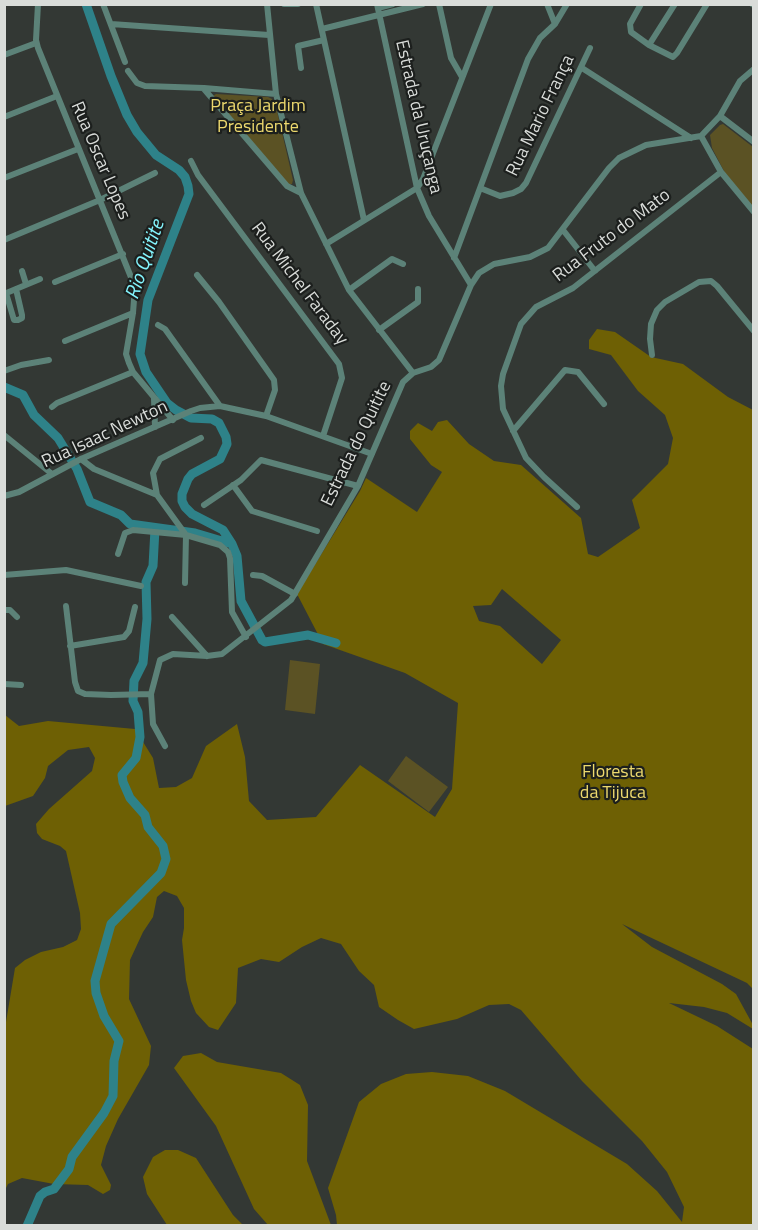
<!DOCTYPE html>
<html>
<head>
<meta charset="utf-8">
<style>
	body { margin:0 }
	#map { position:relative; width:758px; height:1230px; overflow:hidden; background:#333834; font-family:"Titillium Web",sans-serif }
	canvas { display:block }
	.frame { position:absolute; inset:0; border:6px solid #d9dcd9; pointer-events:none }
</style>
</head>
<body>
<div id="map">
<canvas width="758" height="1230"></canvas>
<div class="frame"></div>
</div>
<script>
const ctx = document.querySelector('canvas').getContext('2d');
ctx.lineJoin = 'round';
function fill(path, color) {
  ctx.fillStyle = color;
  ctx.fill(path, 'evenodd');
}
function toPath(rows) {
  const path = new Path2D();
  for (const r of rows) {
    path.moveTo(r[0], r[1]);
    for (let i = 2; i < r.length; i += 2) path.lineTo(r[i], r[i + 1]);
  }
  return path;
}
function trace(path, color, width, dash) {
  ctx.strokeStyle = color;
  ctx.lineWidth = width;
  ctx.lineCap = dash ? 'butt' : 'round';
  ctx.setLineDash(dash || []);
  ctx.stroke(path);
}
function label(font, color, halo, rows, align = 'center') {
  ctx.font = font + ' "Titillium Web",sans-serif';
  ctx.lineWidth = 4.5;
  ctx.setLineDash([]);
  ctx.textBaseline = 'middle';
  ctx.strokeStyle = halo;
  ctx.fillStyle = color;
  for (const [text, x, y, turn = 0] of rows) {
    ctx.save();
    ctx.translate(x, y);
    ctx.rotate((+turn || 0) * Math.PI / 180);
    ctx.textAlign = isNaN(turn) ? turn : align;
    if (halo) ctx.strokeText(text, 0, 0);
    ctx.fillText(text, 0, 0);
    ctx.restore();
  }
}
fill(toPath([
	[216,94,268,97,272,99,277,111,293,180,292,184,287,184,213,96],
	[723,124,753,147,753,208,725,173,712,148,710,135,720,125],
	[290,660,320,664,315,714,285,710],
	[406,756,448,787,429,812,388,781]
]), '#5b5224');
fill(toPath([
	[597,329,615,332,651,357,683,364,728,397,753,410,753,989,747,983,622,924,652,947,722,984,736,994,753,1025,753,1029,727,1013,704,1007,669,1003,717,1026,753,1049,753,1225,337,1225,336,1215,328,1188,359,1102,381,1084,406,1074,432,1072,468,1076,505,1091,627,1164,657,1191,682,1222,684,1207,667,1172,642,1141,582,1081,521,1010,509,1004,489,1005,457,1019,414,1029,398,1020,379,1007,374,985,359,971,341,944,321,938,302,947,279,962,261,959,238,968,236,1003,218,1030,209,1027,196,1013,191,1001,186,980,182,940,184,928,184,908,177,896,164,891,157,897,153,917,143,932,130,960,129,999,151,1046,149,1065,118,1119,106,1146,101,1165,111,1185,110,1190,103,1194,88,1185,54,1184,22,1178,8,1184,5,1190,5,1028,15,968,25,960,41,952,63,947,77,940,81,929,80,913,66,851,60,846,42,839,37,833,36,824,49,809,92,771,95,758,89,747,68,750,48,766,45,778,33,796,5,806,5,715,19,726,48,721,135,729,153,758,159,788,176,787,192,778,206,746,237,724,245,757,249,801,267,820,316,817,360,765,435,817,452,789,458,703,405,673,323,644,297,594,360,491,366,478,417,512,442,472,431,465,410,439,410,431,418,423,432,431,438,422,447,420,469,444,494,461,521,465,581,518,588,554,598,557,640,528,632,500,668,464,673,438,665,415,638,391,611,355,589,349,589,340],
	[502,589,561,640,542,664,500,626,479,621,473,606,491,605],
	[201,1053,217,1062,281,1073,300,1085,308,1105,307,1161,331,1225,268,1225,254,1209,216,1126,174,1068,183,1056],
	[165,1150,178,1150,196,1158,233,1215,243,1225,167,1225,147,1194,143,1177,153,1157]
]), '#6e6004');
trace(toPath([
	[86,4,111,76,127,115,137,132,156,155,179,170,185,177,188,186,189,194,148,300,140,354,146,372,167,403,176,410,191,418,212,419,219,423,226,437,227,444,220,459,192,474,188,479,182,494,182,501,185,507,192,514,223,530,232,544,237,556,241,601,262,640,265,642,308,635,336,643],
	[4,387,23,395,34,415,58,438,77,469,90,502,121,515,130,524,195,533,232,544],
	[27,1226,40,1196,45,1192,54,1189,69,1169,72,1157,104,1113,113,1096,114,1061,119,1041,104,1016,96,993,95,981,111,924,161,873,166,859,163,846,148,827,145,815,130,798,123,782,122,775,136,758,140,737,138,712,133,701,134,681,143,663,147,619,146,582,153,566,155,529]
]), '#2e8289', 9);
trace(toPath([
	[38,4,36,40,38,48,135,287,133,313,126,354,129,363,133,372,173,420],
	[103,4,125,62],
	[267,4,276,94,301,193,349,290,413,373],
	[284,4,298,4],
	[316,4,364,220],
	[377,4,417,188,429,216,471,285],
	[439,4,451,58,462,77],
	[547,4,555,24],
	[641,4,630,24,631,32,649,45,673,57,677,53,707,4],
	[752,4,754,5],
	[378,8,393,4],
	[111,24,269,35],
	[322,29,423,4],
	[649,45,675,4],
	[4,55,36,43],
	[301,68,298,46,324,40],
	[582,68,691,138],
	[128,71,137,83,145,86,204,88,276,94],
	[204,89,287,186,301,193],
	[720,116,754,142],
	[4,117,57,96],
	[701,136,721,172,754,212],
	[191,161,198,175,339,364,342,378,323,436],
	[4,178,78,149],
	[480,188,500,196,513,193,521,189,526,183,590,48],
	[563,230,595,271],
	[4,240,100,200,155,173],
	[326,244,417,188,423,179,491,4],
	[454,258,528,59,540,38,555,24,567,4],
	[22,271,26,284],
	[197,275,219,302,274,380,275,390,266,416],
	[55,282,123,254],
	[349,290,392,259,403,264],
	[6,293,14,320,18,320,22,318,22,315,16,289],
	[4,294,40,279],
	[158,325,165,329,220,406,266,416,372,454],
	[379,330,418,302,418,289],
	[65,341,133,313],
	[652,355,650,339,651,324,657,310,665,302,699,282,711,281,717,286,754,331],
	[4,371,21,365,49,360],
	[154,399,155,427],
	[52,407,57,403,133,372],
	[513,431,565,370,578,372,604,404],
	[4,435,52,474],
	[81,459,94,469,157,495,186,535],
	[233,485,252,511,317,531],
	[157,495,153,473,160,459,201,438],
	[4,496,19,492,81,459,191,411,200,408,220,406],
	[204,505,241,480,261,460,358,486],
	[577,507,544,477,526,458,503,409,501,386,503,374,521,324,536,307,573,288,721,172],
	[118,554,125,533,133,530,186,535,220,545,228,552,230,558,232,612,246,637],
	[4,575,66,570,141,586],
	[253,575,262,576,295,594],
	[185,583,186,535],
	[66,606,75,682,78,691,85,694,111,695,151,694],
	[4,610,10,610,17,617],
	[172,617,207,656],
	[70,646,124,637,129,631,135,607],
	[4,684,21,685],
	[165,746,153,724,151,694,160,660,173,654,207,656,222,654,291,600,358,486,403,382,413,373,431,367,439,360,471,285,479,273,494,264,530,257,548,248,609,168,619,158,646,145,701,136,720,116,740,81,754,69]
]), '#5c8278', 6);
label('18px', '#edd96e', '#1c1f1d', [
	["Praça Jardim",258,107],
	["Presidente",258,128],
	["Floresta",613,773],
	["da Tijuca",613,794]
]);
label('18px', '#d9dcd9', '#1c1f1d', [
	["Rua Mario França",541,116,-64],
	["Estrada da Uruçanga",418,117,77],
	["Rua Oscar Lopes",100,161,67],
	["Rua Fruto do Mato",612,236,-37],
	["Rua Michel Faraday",299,284,53],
	["Rua Isaac Newton",105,435,-25],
	["Estrada do Quitite",357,444,-64]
]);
label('italic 20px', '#84f4fd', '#1c1f1d', [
	["Rio Quitite",146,260,-71]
]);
</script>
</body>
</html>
